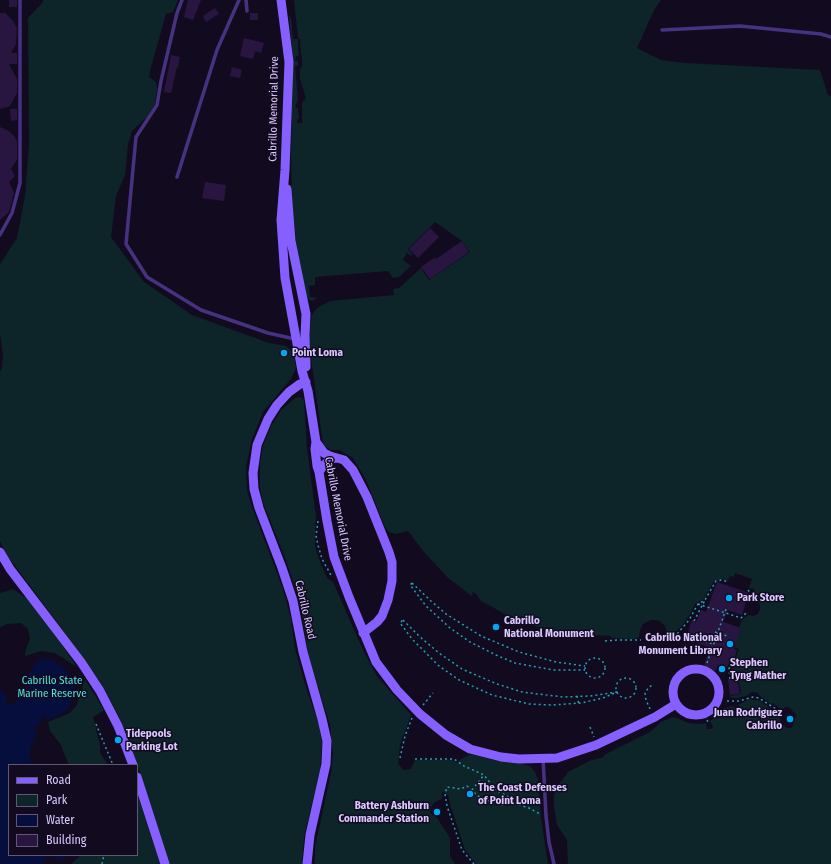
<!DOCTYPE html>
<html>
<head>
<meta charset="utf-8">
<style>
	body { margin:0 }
	#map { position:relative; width:831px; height:864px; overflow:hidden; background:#120b1f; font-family:"Fira Sans Condensed",sans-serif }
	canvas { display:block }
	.legend { position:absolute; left:8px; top:764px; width:130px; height:92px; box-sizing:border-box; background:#120b1f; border:1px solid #625779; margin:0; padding:5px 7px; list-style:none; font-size:12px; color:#dac8ff }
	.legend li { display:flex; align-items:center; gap:8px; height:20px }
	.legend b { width:20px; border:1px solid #625779 }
</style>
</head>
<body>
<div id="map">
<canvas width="831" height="864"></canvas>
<ul class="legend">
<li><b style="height:5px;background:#865fff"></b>Road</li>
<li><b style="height:11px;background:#0d2429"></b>Park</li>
<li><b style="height:11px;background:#060e3d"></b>Water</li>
<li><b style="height:11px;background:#281641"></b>Building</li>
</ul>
</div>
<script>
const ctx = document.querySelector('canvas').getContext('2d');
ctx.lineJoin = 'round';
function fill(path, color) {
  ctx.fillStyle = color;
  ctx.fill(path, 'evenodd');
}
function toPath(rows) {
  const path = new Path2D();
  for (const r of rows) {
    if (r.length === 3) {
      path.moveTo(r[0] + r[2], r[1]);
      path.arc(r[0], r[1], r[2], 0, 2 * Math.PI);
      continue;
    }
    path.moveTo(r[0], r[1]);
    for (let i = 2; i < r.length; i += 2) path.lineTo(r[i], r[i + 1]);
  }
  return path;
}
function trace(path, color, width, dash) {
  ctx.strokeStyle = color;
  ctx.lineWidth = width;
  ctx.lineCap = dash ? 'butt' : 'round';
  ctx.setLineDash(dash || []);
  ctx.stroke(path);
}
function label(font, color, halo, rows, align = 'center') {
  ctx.font = font + ' "Fira Sans Condensed",sans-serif';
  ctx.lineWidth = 3;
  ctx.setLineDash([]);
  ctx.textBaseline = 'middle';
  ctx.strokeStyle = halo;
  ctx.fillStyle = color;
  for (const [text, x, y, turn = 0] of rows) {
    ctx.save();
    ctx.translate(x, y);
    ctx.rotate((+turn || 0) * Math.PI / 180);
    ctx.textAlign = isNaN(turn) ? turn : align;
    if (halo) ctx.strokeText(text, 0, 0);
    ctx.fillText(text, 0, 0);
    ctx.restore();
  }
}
fill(toPath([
	[43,0,178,0,173,12,166,14,150,71,149,77,156,82,157,89,155,104,147,117,132,131,128,145,125,175,116,196,111,237,144,282,192,315,269,343,286,346,293,352,296,368,291,379,263,412,252,439,246,467,247,490,252,507,283,589,291,619,295,649,305,684,320,728,322,741,320,770,304,837,302,864,169,864,130,742,119,717,105,690,82,656,7,555,0,541,0,372,2,367,3,356,0,333,0,264,17,238,25,196,29,145,28,18,43,2],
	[294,0,661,0,654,10,637,48,661,60,685,63,820,70,828,95,831,96,831,864,568,864,567,840,557,825,554,807,554,796,557,787,568,772,589,761,604,757,604,755,650,732,661,722,670,718,674,717,689,723,699,724,706,723,707,729,712,729,713,727,710,721,719,715,724,708,732,706,736,708,739,707,738,705,750,699,761,701,770,709,781,715,780,719,781,724,787,728,791,728,793,726,796,715,789,707,785,707,782,710,773,703,771,704,759,695,758,693,754,692,749,693,749,695,738,698,732,698,730,696,741,694,738,676,734,675,731,670,739,649,734,647,741,628,739,627,742,620,748,615,753,616,758,614,760,609,760,604,755,599,754,589,749,588,752,579,735,573,734,577,730,576,728,581,723,579,714,581,704,599,695,604,690,614,682,626,668,638,666,637,667,632,665,626,660,621,655,620,651,620,643,624,640,630,639,637,634,639,611,638,611,636,572,634,548,630,520,622,481,601,477,595,473,591,472,596,448,578,424,552,408,531,396,534,389,532,385,527,366,480,353,458,339,450,331,450,326,447,323,444,310,351,310,327,312,315,317,308,330,301,394,295,393,289,399,288,421,268,429,280,470,252,462,241,435,222,408,249,412,254,411,256,407,253,403,260,411,266,399,277,393,278,388,271,315,277,315,285,309,286,310,297,315,297,316,299,312,301,308,299,297,254,292,198,291,155,293,61,289,16,291,18,293,39,298,39,298,49,299,53,298,56,296,56,295,61,298,61,298,65,295,67,298,100,295,106,298,109,299,118,297,120,297,123,302,123,302,103,306,98,300,79,300,69,302,66,302,56,301,54,300,40,298,37],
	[300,397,304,400,307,448,316,517,315,531,315,546,320,562,327,578,333,582,363,650,377,676,411,715,400,745,398,763,403,770,411,769,415,760,452,760,458,763,461,759,471,754,493,760,523,764,530,766,535,772,538,780,541,818,548,864,476,864,465,850,451,807,448,795,442,791,442,799,435,802,431,807,430,813,438,819,450,838,450,856,455,864,315,864,315,847,331,773,333,753,330,725,309,658,301,609,294,584,286,560,263,503,260,487,260,463,263,446,271,426,282,409,295,398],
	[13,589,28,599,56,636,77,667,55,653,41,651,25,656,26,649,30,639,28,629,21,623,7,624,0,627,0,593],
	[85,679,104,710,93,717,100,745,100,753,108,765,69,765,67,761,61,745,50,731,48,722,70,713,77,705],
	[137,793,160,864,71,864,79,857,79,855,137,855]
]), '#0d2429');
fill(toPath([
	[43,658,51,660,65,668,73,681,74,691,69,708,61,714,46,720,43,712,40,723,34,729,37,734,34,739,31,746,29,760,33,762,33,765,9,765,9,855,65,855,59,862,55,857,51,855,45,858,43,864,0,864,0,689,7,697,6,705,15,703,18,699,22,697,29,699,31,695,27,682,28,675,36,662]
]), '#060e3d');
fill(toPath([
	[9,0,17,0,17,7,9,7],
	[188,0,201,0,193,20,184,17],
	[215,8,219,14,206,22,203,16],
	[0,13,5,13,13,21,17,28,16,44,11,53,17,53,17,64,9,64,17,79,17,93,10,106,0,109],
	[250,13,258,13,258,20,250,20],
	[244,38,264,43,261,53,255,51,253,59,240,56],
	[171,55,180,57,178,67,177,67,171,93,164,92],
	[232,67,242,70,240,78,230,76],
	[10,109,17,109,17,120,11,121],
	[0,127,9,131,14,136,17,141,17,160,11,169,15,176,9,182,14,193,9,212,0,220],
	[205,182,226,185,224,201,202,198],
	[430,228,439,237,418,258,409,249],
	[462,241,469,252,430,279,421,267,434,258,436,259],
	[717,582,749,593,742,615,728,610,723,622,741,628,734,649,737,650,734,661,730,660,727,668,718,665,715,671,704,665,710,648,692,641,694,634,688,632,692,620,696,622,701,610,706,612],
	[737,678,740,694,730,695,728,679],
	[468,788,476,794,471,800,463,794],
	[436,808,441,808,441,814,435,817,432,812,433,809]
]), '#281641');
trace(toPath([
	[318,521,316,536,318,545,322,559,331,575],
	[412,583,410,585,411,586,426,606,450,628,470,642,496,655,515,663,531,666,554,670,585,670],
	[412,583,431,601,446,614,481,636,519,652,556,662,585,666],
	[748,590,750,593,752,601],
	[698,604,741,618,747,612],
	[403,620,419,636,439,653,462,669,497,684,522,692,563,697,590,696,617,692,603,698,581,703,552,705,529,704,492,695,459,680,439,666,412,639,400,623,403,620],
	[694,621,705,600],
	[715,632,727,636],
	[690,633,689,636,713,644],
	[605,641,618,640,641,640],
	[664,641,678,633,689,620,698,604,705,600,716,581,722,580,728,582],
	[595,668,10],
	[707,663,726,609],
	[720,673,725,669,729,669],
	[626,688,10],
	[730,679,729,669,732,660],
	[577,696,579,705],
	[727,701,739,701,753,697,759,698,782,713],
	[423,705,433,693],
	[650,709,646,700,645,693,649,687,654,684],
	[707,720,708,722],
	[96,724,113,765],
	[590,727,594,737],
	[400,758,405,736,412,718],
	[415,759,454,759,464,766,484,775,496,790,507,796,513,803,529,808,540,814],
	[472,790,484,775],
	[102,864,104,855],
	[474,864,462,850,447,806,445,794,447,787,461,789,467,786,478,796,493,803,503,805,513,803]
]), '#25a0b6', 1.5, [2, 3]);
trace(toPath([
	[182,0,177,13,161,81,157,105,136,137,126,244,147,277,201,310,268,333,295,339],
	[246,0,247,11],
	[662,30,740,26,821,34,831,37],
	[177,177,217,50,239,0],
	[0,235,12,213,20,183,20,0],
	[543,758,546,816,549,842,554,864]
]), '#463281', 3.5);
trace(toPath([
	[281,0,289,62,285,170,281,220,285,278,302,371,308,391,316,442,315,449,317,466,319,472,327,521,334,557,349,597,376,662,397,690,420,714,446,735,470,749,501,757,519,759,557,758,596,745,655,717,676,704],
	[287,189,291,241,306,314,305,335,306,367],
	[306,382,300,384,289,392,277,405,268,419,257,445,253,473,254,489,259,508,282,568,293,601,303,652,322,719,327,741,326,764,310,835,307,864],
	[316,442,324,453,330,456,344,460,353,470,367,497,389,552,392,562,392,581,388,600,382,616,377,622,363,633],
	[319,472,324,465,331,459,336,458],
	[0,552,10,569,81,662,100,691,118,726,133,765],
	[696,692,23],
	[137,777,165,864]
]), '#865fff', 9);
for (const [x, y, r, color] of [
	[284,353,4,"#00a7f3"],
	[729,598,4,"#00a7f3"],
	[496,627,4,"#00a7f3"],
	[730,644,4,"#00a7f3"],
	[722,669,4,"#00a7f3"],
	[790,719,4,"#00a7f3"],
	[118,740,4,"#00a7f3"],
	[470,794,4,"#00a7f3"],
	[437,812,4,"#00a7f3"]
]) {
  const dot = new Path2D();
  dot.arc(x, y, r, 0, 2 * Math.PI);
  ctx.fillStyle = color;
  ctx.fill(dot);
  trace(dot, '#120b1f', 1.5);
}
label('11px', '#dac8ff', '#120b1f', [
	["Cabrillo Memorial Drive",274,109,-89],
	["Cabrillo Memorial Drive",338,509,79],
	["Cabrillo Road",305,610,77]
]);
label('bold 11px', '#dac8ff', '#120b1f', [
	["Point Loma",292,353],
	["Park Store",737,598],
	["Cabrillo",504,621],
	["National Monument",504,634],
	["Cabrillo National",722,638,"right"],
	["Monument Library",722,651,"right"],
	["Stephen",730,663],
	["Tyng Mather",730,676],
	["Juan Rodriguez",782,713,"right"],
	["Cabrillo",782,726,"right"],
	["Tidepools",126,734],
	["Parking Lot",126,747],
	["The Coast Defenses",478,788],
	["of Point Loma",478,801],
	["Battery Ashburn",429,806,"right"],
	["Commander Station",429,819,"right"]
], 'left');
label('11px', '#4de6e1', '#120b1f', [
	["Cabrillo State",52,681],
	["Marine Reserve",52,694]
]);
</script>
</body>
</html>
